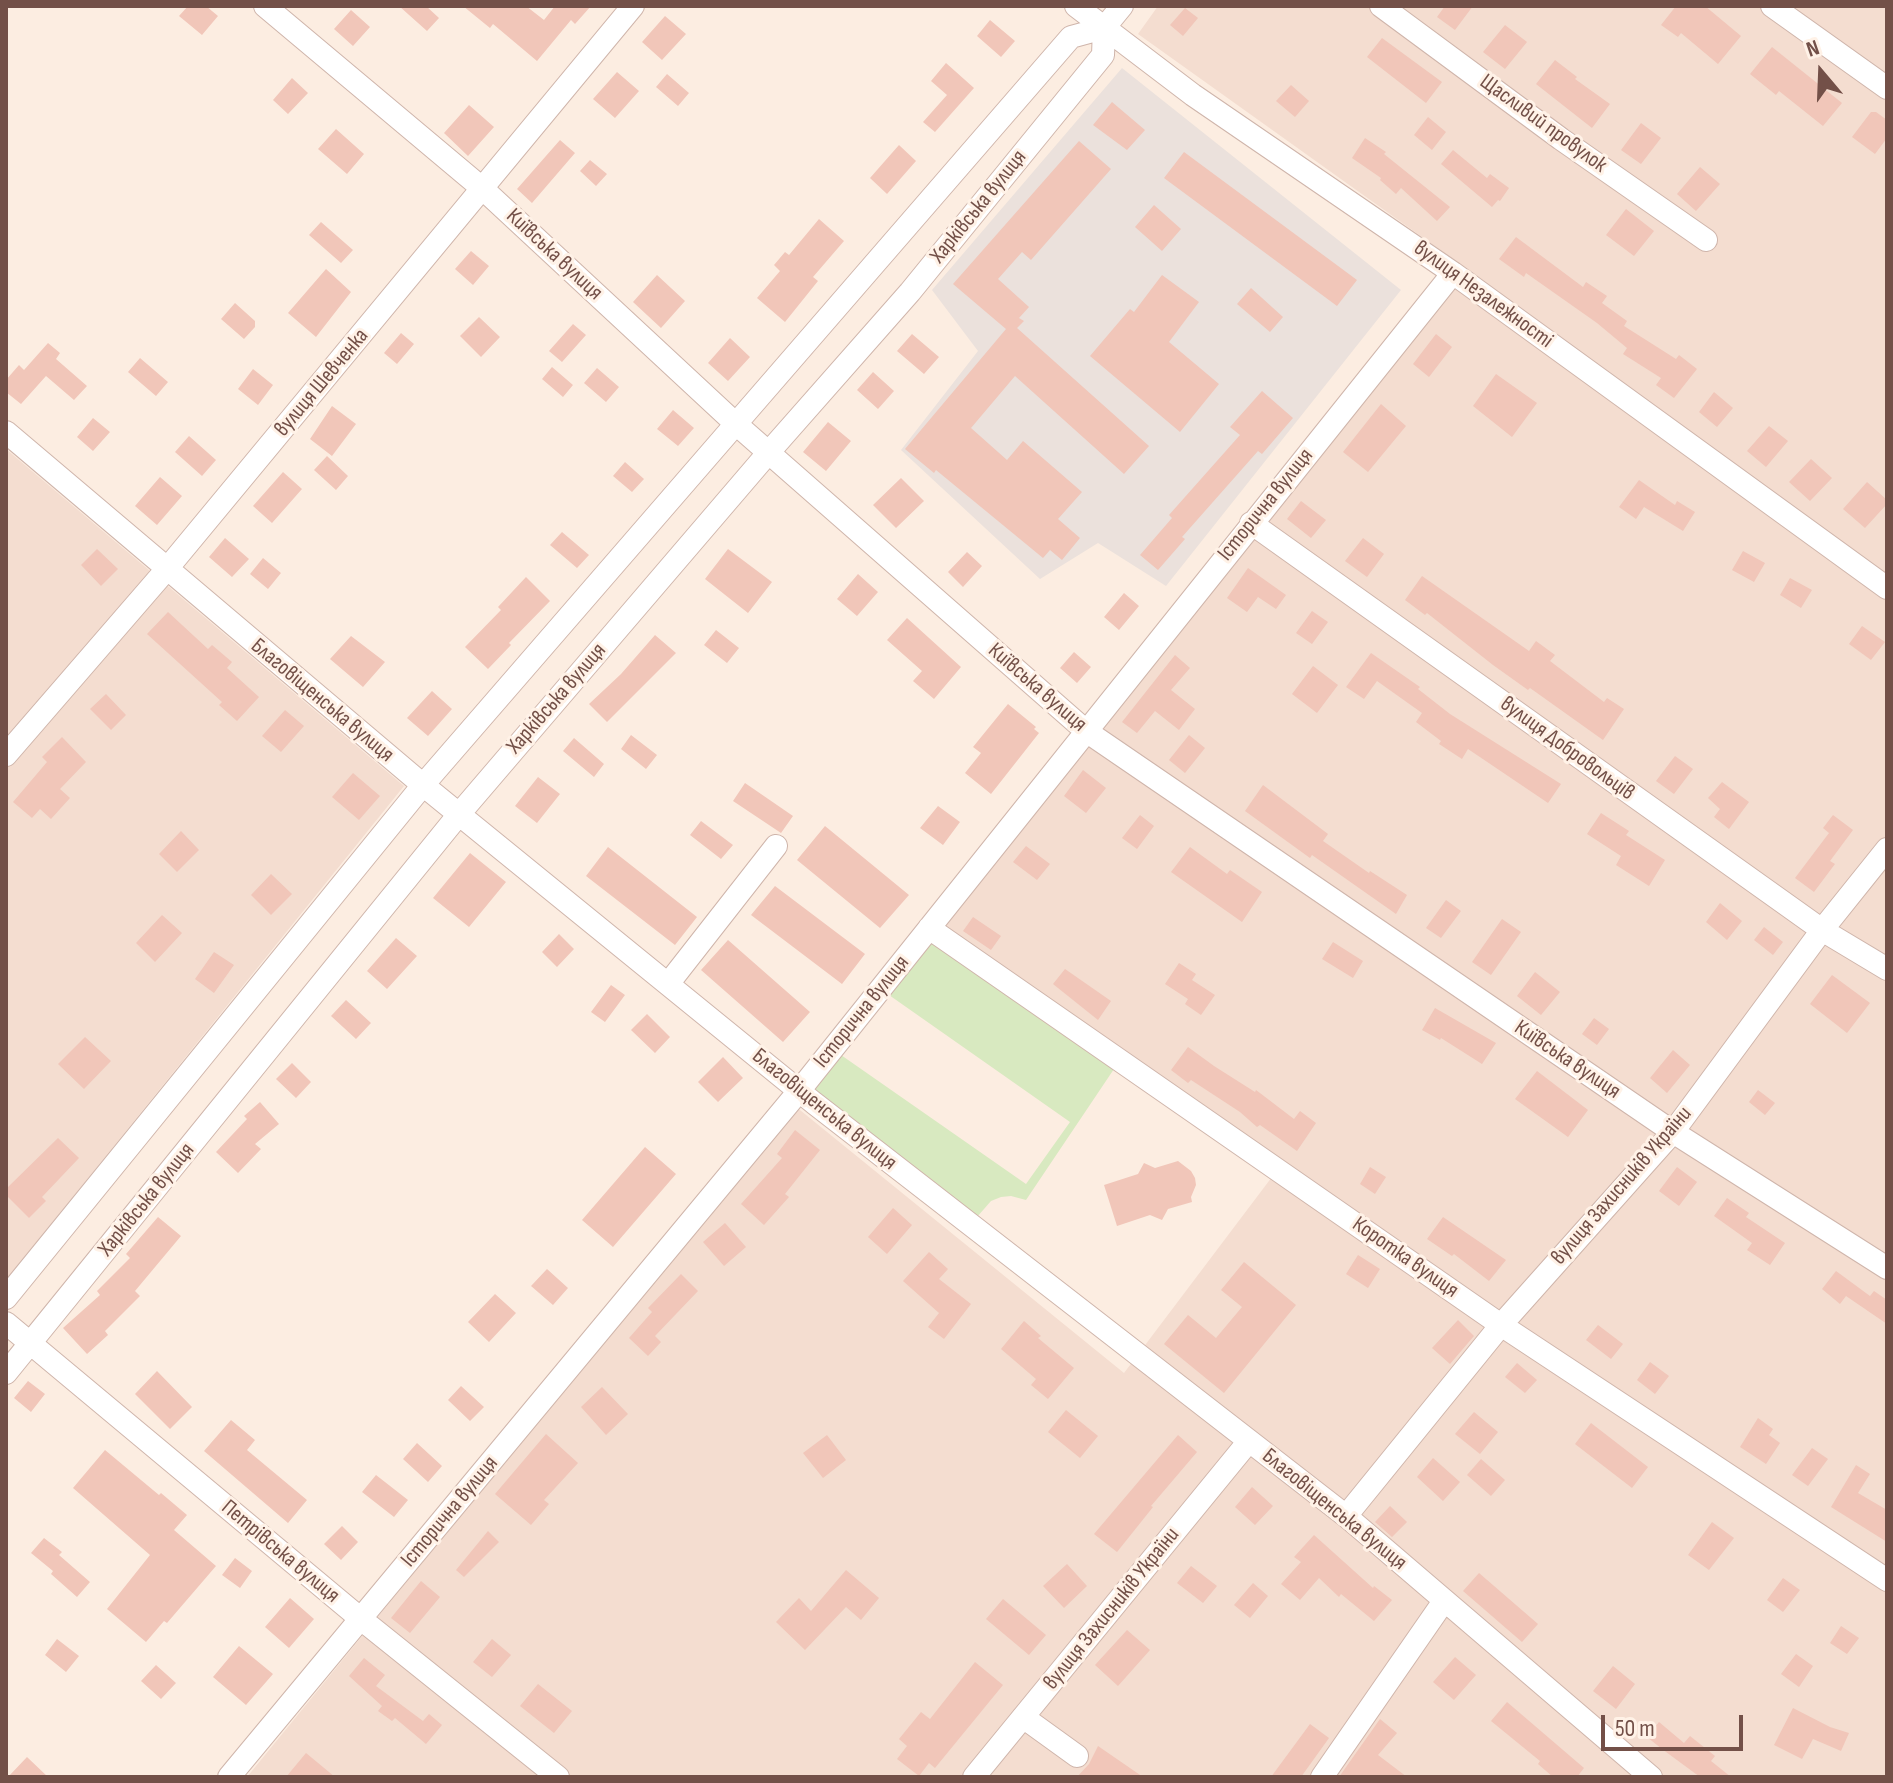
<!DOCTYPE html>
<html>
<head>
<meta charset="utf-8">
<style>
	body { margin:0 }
	#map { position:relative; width:1893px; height:1783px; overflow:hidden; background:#fcede1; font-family:"Sofia Sans Condensed",sans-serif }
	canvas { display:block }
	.frame { position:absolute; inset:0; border:8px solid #735048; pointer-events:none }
	.north { position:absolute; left:1781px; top:32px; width:80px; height:80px; -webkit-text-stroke:6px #fff2e7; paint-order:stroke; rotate:341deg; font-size:22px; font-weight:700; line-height:32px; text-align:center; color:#735048 }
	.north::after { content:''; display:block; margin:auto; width:28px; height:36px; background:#735048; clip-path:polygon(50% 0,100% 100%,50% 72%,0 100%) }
	.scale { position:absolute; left:1601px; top:1715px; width:142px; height:36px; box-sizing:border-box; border:4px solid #735048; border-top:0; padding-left:10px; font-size:24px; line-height:28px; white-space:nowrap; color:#735048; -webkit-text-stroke:6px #fff2e7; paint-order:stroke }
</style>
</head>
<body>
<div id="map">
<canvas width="1893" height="1783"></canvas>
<div class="frame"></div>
<div class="north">N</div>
<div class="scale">50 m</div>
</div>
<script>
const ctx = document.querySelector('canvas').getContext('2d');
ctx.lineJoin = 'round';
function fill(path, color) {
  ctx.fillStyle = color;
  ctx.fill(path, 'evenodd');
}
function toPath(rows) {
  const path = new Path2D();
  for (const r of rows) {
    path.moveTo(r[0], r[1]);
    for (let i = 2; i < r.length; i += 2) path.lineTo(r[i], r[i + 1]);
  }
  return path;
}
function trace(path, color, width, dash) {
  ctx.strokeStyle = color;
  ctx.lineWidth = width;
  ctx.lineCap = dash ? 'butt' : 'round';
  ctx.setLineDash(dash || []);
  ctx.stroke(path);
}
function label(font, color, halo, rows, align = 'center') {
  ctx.font = font + ' "Sofia Sans Condensed",sans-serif';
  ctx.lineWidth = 6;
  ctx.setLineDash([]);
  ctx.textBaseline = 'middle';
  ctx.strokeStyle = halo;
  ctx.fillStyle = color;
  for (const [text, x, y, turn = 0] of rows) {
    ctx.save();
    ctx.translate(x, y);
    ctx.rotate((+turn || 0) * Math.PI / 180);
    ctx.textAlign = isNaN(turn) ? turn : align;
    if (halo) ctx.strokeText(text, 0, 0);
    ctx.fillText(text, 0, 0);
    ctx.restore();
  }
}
fill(toPath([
	[1158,6,1887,6,1887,1777,247,1777,795,1106,1124,1373,1284,1161,941,929,1260,514,1464,267,1138,34],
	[6,449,404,786,6,1280]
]), '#f4ddd0');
fill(toPath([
	[1122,68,1401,290,1166,586,1098,543,1040,579,901,450,978,351,932,290]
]), '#ebe1dc');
fill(toPath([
	[931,942,1114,1069,1026,1200,1011,1196,1001,1197,991,1201,977,1217,812,1089,841,1055,1026,1184,1070,1122,889,995]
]), '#d8e9c0');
fill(toPath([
	[188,6,206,6,218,16,202,35,179,16],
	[399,6,426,6,439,18,427,31],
	[463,6,526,6,544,20,555,6,591,6,575,24,571,20,537,61,493,24,490,28],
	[1445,6,1473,6,1455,30,1437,17],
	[1676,6,1705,6,1741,36,1718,64,1681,33,1678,37,1661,25],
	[1185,8,1198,18,1183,36,1170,25],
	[351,10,370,27,353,46,334,29],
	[665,16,686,34,662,60,642,42],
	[990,20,1015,41,1001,57,977,36],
	[1505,25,1527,42,1505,69,1483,52],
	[1382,38,1442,82,1426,103,1367,57],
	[1772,47,1842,103,1823,126,1779,91,1776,95,1750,74],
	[1555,60,1577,77,1575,79,1610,104,1592,128,1536,84],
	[946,63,974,88,935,132,923,122,947,95,931,81],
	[617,72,639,91,615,118,593,99],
	[667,74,689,93,678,106,656,87],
	[292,78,308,93,288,114,273,100],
	[1291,85,1309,101,1295,117,1276,101],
	[1112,102,1145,130,1127,150,1093,125],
	[469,105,494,127,468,156,444,133],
	[1871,112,1876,112,1887,120,1887,138,1875,154,1852,137],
	[1428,117,1446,132,1432,150,1414,135],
	[1641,123,1661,138,1641,164,1621,150],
	[336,129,364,154,347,174,318,149],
	[1365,138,1386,152,1384,154,1450,207,1437,221,1401,188,1396,194,1380,180,1381,178,1352,158],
	[560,140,575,153,532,203,517,189],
	[1079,141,1111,169,1031,260,1022,252,998,279,1029,307,1019,318,1024,321,1017,328,1149,446,1124,474,1015,376,971,428,1007,460,1023,441,1082,492,1058,519,1080,538,1062,560,1050,550,1043,558,936,470,934,473,905,449,1006,329,953,284],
	[899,145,916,161,887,194,870,178],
	[1453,150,1487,178,1490,174,1509,188,1500,201,1498,200,1492,207,1441,164],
	[1184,152,1357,280,1337,306,1164,178],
	[590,160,607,174,596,186,580,171],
	[1700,167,1720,184,1696,211,1677,194],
	[1154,205,1181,229,1162,251,1135,227],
	[1626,209,1654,231,1634,256,1606,235],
	[819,219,844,241,813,277,818,281,785,322,757,298,780,271,774,265,785,252,789,255],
	[321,222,353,250,341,263,309,235],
	[1516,237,1583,287,1586,282,1607,296,1602,303,1627,321,1624,326,1676,359,1679,355,1697,369,1674,398,1656,385,1661,378,1623,354,1627,348,1597,323,1526,273,1524,277,1499,259],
	[471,251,489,266,473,285,455,269],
	[326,269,351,292,316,337,288,313],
	[657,275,685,301,661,328,633,302],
	[1162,275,1199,302,1169,342,1219,384,1180,432,1090,356,1130,309,1134,312],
	[1251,288,1283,317,1270,332,1237,304],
	[235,303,255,321,255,327,244,339,221,319],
	[479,317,500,337,481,357,460,336],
	[573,324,586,335,562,362,549,351],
	[401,333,414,344,397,364,384,353],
	[912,334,939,357,924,374,897,351],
	[1436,334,1452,347,1429,377,1413,364],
	[730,338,750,357,728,381,708,363],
	[48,343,60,353,56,359,87,386,74,400,46,376,21,404,6,392,6,380,19,365,24,370],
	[140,358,168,382,156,396,128,372],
	[552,367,573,385,563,397,542,379],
	[597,368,619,387,606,402,584,383],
	[253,369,273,385,258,405,238,389],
	[873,372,894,391,878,409,857,390],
	[1496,374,1537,403,1512,437,1473,406],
	[1262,391,1293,418,1262,454,1258,451,1182,537,1185,539,1158,570,1140,555,1172,518,1169,515,1240,435,1230,427],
	[1714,392,1733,408,1717,427,1699,412],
	[1381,404,1406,426,1368,472,1343,452],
	[332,406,356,424,332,456,310,439],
	[673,410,694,428,678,446,657,429],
	[93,418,110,432,93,451,77,437],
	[828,422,851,441,826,471,803,452],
	[1769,426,1788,441,1766,467,1747,451],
	[189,436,216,460,202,476,175,452],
	[327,456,348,476,336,490,314,470],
	[1811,459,1832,478,1810,501,1789,482],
	[625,462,644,479,632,492,613,476],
	[283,472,302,489,272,523,253,506],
	[160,477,182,496,157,525,135,506],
	[901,478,924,501,896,528,873,505],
	[1639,480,1675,505,1677,501,1695,512,1683,531,1644,507,1636,519,1619,507],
	[1867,482,1887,500,1887,504,1865,528,1843,509],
	[1301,501,1326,520,1311,538,1287,519],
	[562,532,589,555,577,568,550,545],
	[225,538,249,559,232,577,209,557],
	[1363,538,1384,554,1367,577,1345,561],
	[97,549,118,569,101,586,81,565],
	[728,549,772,582,748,613,705,579],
	[1743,551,1765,563,1754,582,1732,570],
	[967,552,982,566,963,587,948,572],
	[263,558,281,573,268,589,250,574],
	[1248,568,1286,595,1276,609,1258,597,1247,612,1227,598],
	[858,574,878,592,857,616,837,599],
	[1422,576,1529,651,1536,641,1555,655,1550,661,1604,702,1607,698,1624,709,1603,740,1530,688,1528,690,1493,665,1427,613,1425,615,1405,600],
	[526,577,550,601,509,643,511,645,488,669,465,647,501,610,498,607],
	[1790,578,1812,590,1801,608,1780,595],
	[1124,593,1139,606,1119,630,1104,617],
	[1312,611,1328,622,1312,644,1296,633],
	[168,612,208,649,212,645,232,662,227,668,259,697,237,721,219,705,222,702,147,634],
	[907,618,961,667,934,699,913,681,922,671,887,640],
	[1862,626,1885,642,1871,660,1849,644],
	[716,630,739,648,727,663,704,645],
	[655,635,676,653,607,722,589,704,621,674],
	[351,636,385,662,363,687,330,659],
	[1074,652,1091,667,1077,683,1060,668],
	[1371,653,1420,687,1418,689,1450,714,1561,784,1548,803,1468,749,1462,759,1439,744,1441,741,1416,722,1422,713,1377,681,1364,699,1346,687],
	[1175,655,1190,668,1171,690,1195,709,1179,730,1155,711,1137,733,1122,722],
	[1313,666,1338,685,1317,713,1292,694],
	[432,691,452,709,428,736,407,718],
	[106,694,126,715,111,730,90,709],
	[1008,704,1036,727,1034,729,1039,733,991,794,965,773,981,753,973,747],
	[285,710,304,726,281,752,262,736],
	[631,735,657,755,646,769,621,749],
	[1189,735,1205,748,1185,773,1169,760],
	[62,737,86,762,60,789,70,798,51,819,40,809,32,818,13,802,47,762,42,757],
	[574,738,604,764,594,777,563,751],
	[1675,756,1693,769,1674,794,1656,781],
	[1083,770,1106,788,1086,813,1064,796],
	[353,773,380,796,359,820,332,797],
	[538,777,560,794,537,823,515,806],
	[1722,782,1749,802,1729,829,1714,817,1720,809,1708,798],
	[745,783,793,816,781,833,733,801],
	[1263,785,1328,834,1323,841,1369,873,1370,871,1407,895,1396,914,1312,855,1310,858,1245,811],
	[938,806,960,822,943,845,920,828],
	[1601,813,1629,831,1626,835,1665,860,1649,886,1616,865,1621,856,1587,834],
	[1140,815,1154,826,1137,849,1122,838],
	[1833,815,1853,830,1830,861,1835,864,1814,892,1795,878,1829,833,1823,828],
	[701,821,733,845,721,859,690,835],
	[825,826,909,895,880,928,797,860],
	[181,831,199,850,177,872,159,854],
	[1026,846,1050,864,1037,880,1013,862],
	[608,847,697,917,675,945,586,876],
	[1190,847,1227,874,1230,870,1262,892,1242,922,1171,872],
	[470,853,506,882,469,927,433,898],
	[271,874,292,894,271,915,251,895],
	[775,886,865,954,842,984,751,915],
	[1446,900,1461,911,1441,938,1426,928],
	[1720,903,1742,921,1727,940,1706,922],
	[162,915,182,933,155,962,136,943],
	[973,917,1001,936,991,950,963,931],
	[1502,919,1521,932,1491,975,1472,962],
	[1764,927,1783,942,1773,955,1754,940],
	[559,934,574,949,557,967,542,952],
	[396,938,417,956,387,989,367,971],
	[728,940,810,1012,783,1042,701,970],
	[1333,942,1363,961,1353,978,1322,959],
	[214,952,234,965,214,993,195,979],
	[1179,963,1196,974,1192,980,1215,995,1201,1015,1185,1004,1188,999,1165,984],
	[1065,969,1111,1001,1098,1020,1053,984],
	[1535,972,1560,992,1541,1015,1517,996],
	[1832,975,1870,1003,1847,1033,1810,1004],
	[611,985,625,995,605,1022,591,1012],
	[346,1000,371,1023,356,1039,331,1016],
	[1435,1008,1496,1043,1482,1064,1441,1038,1440,1040,1422,1030],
	[647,1014,670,1037,655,1053,631,1030],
	[1594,1018,1609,1029,1597,1045,1582,1034],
	[85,1037,111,1061,84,1089,58,1064],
	[1188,1047,1214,1066,1255,1092,1256,1090,1294,1119,1300,1111,1316,1123,1297,1151,1260,1125,1257,1127,1240,1112,1191,1080,1188,1083,1171,1070],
	[1673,1050,1690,1065,1667,1093,1650,1078],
	[723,1057,743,1078,718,1102,698,1082],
	[292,1063,311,1082,296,1098,276,1079],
	[1537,1071,1588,1110,1568,1137,1515,1099],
	[1758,1090,1775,1103,1765,1115,1749,1102],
	[260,1102,279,1124,255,1144,261,1149,238,1173,216,1152,247,1119,244,1116],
	[795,1130,820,1150,785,1194,789,1197,764,1225,741,1204,782,1158,777,1154],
	[58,1138,79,1158,42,1197,46,1201,29,1218,6,1195,6,1189],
	[645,1147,676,1174,613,1247,582,1220],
	[1178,1161,1191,1171,1195,1178,1196,1185,1191,1197,1192,1202,1168,1209,1162,1220,1150,1215,1117,1226,1104,1185,1138,1174,1144,1163,1155,1168],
	[1370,1167,1386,1177,1375,1194,1360,1184],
	[1677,1167,1697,1182,1679,1206,1659,1191],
	[1727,1198,1749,1213,1746,1217,1785,1243,1770,1265,1747,1250,1752,1243,1714,1216],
	[893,1208,912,1225,887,1254,868,1237],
	[158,1217,181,1236,135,1291,140,1296,105,1331,108,1335,87,1354,63,1328,100,1295,97,1291,130,1258,126,1254],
	[1443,1217,1506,1260,1489,1281,1454,1254,1452,1256,1427,1239],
	[725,1223,746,1247,724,1266,703,1242],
	[929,1252,948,1269,939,1279,971,1304,944,1339,928,1327,939,1313,903,1281],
	[1358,1255,1380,1269,1368,1288,1346,1274],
	[1244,1262,1296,1305,1224,1393,1164,1344,1188,1315,1216,1338,1242,1307,1221,1290],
	[547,1269,568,1288,553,1305,531,1286],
	[1836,1271,1870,1296,1874,1291,1887,1300,1887,1324,1846,1296,1840,1304,1822,1289],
	[681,1274,698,1291,655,1336,661,1342,648,1356,629,1338,652,1312,648,1308],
	[495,1294,516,1313,489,1342,468,1322],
	[1458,1320,1474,1336,1450,1364,1432,1348],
	[1024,1321,1041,1336,1038,1338,1074,1368,1048,1399,1031,1385,1036,1379,1001,1349],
	[1598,1325,1623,1344,1611,1359,1586,1340],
	[1650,1362,1669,1376,1655,1394,1637,1380],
	[1517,1363,1537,1380,1525,1393,1505,1377],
	[157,1371,192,1407,170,1429,135,1394],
	[28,1381,45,1394,31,1412,14,1398],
	[461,1386,484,1407,470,1421,448,1400],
	[602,1387,628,1414,606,1435,581,1407],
	[1066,1410,1098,1436,1080,1458,1048,1432],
	[1474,1412,1498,1432,1480,1454,1455,1434],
	[1758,1418,1773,1429,1769,1435,1780,1443,1766,1464,1740,1447],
	[231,1420,255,1440,247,1450,307,1500,288,1523,204,1451],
	[1591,1423,1648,1467,1632,1488,1575,1444],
	[546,1434,578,1463,544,1500,549,1504,531,1525,495,1494],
	[827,1435,846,1460,823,1478,803,1453],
	[1178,1435,1197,1452,1151,1506,1153,1507,1117,1552,1094,1534],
	[417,1443,442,1466,428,1482,403,1459],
	[1812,1448,1828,1459,1808,1486,1792,1475],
	[105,1450,159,1495,161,1493,187,1515,174,1530,216,1566,167,1623,164,1621,146,1642,107,1609,150,1555,73,1488],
	[1433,1458,1460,1482,1443,1501,1417,1477],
	[1481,1459,1505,1480,1491,1496,1467,1475],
	[1856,1465,1870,1474,1858,1493,1887,1510,1887,1542,1831,1507],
	[376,1475,408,1500,394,1517,362,1492],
	[1252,1487,1273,1506,1255,1525,1235,1507],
	[1390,1506,1407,1522,1392,1537,1375,1522],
	[1712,1522,1734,1538,1709,1570,1688,1555],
	[342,1526,358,1542,341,1560,324,1544],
	[488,1531,499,1542,464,1577,456,1570],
	[1314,1535,1373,1588,1374,1586,1392,1600,1374,1621,1341,1594,1339,1597,1319,1578,1300,1600,1281,1584,1301,1562,1294,1557],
	[44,1538,62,1552,59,1555,90,1582,77,1597,51,1574,53,1571,31,1553],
	[235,1558,252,1571,240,1588,222,1575],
	[1067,1564,1087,1586,1064,1608,1043,1586],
	[1191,1566,1217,1586,1203,1603,1177,1583],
	[846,1570,879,1598,861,1620,846,1607,805,1650,776,1622,799,1598,811,1611],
	[1479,1573,1538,1624,1522,1642,1463,1591],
	[1783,1578,1800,1590,1783,1612,1767,1600],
	[421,1581,440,1597,410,1633,391,1618],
	[1253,1583,1268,1596,1250,1618,1234,1605],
	[290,1598,314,1619,289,1648,265,1627],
	[1003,1599,1046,1635,1029,1655,986,1619],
	[1841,1626,1859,1638,1847,1654,1830,1643],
	[1127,1630,1150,1650,1118,1686,1095,1665],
	[57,1639,79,1656,66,1672,45,1655],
	[492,1639,511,1655,492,1677,473,1662],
	[239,1646,273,1674,246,1705,213,1677],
	[1796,1654,1813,1666,1799,1687,1781,1674],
	[1455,1657,1476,1675,1454,1700,1433,1682],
	[364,1658,385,1675,376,1686,423,1721,429,1714,442,1725,426,1744,395,1718,392,1721,378,1711,382,1706,349,1676],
	[975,1662,1003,1685,935,1768,929,1763,919,1776,897,1759,907,1746,899,1739,921,1712,930,1719],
	[156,1665,176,1683,161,1699,141,1681],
	[1613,1666,1635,1684,1616,1709,1593,1691],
	[538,1684,572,1711,554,1733,520,1706],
	[1507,1702,1584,1768,1577,1777,1553,1777,1538,1764,1540,1761,1491,1721],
	[1793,1708,1830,1727,1849,1733,1841,1751,1813,1739,1802,1759,1774,1745],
	[1380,1719,1397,1733,1378,1755,1407,1777,1339,1777],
	[1659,1722,1684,1743,1690,1736,1715,1756,1711,1761,1731,1777,1700,1777,1662,1749,1647,1737],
	[1310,1724,1329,1738,1301,1777,1271,1777],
	[1098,1746,1143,1777,1077,1777,1089,1764],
	[306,1753,335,1777,286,1777],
	[27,1757,48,1777,8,1777]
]), '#f1c6b9');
const minor = toPath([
	[265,6,483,189,736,424,1086,731,1673,1132,1887,1268],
	[1076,6,1193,95,1453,273,1887,588],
	[1381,6,1561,139,1706,240],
	[1772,6,1887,88],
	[6,432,423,785,814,1103,1346,1516,1651,1777],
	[1251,523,1822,930,1887,969],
	[6,755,166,570,633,6],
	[929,928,1501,1325,1887,1580],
	[668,984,776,846],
	[6,1298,423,785,1071,37,1104,28,1122,6],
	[6,1323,361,1619,558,1777],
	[6,1373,460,813,769,452,910,292,1103,55,1104,28],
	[1346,1516,1501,1325,1673,1132,1822,930,1887,849],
	[1023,1717,1077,1756],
	[229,1777,799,1091,1453,273],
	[974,1777,1249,1441],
	[1322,1777,1444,1601]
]);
trace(minor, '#cfb5ab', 24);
trace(minor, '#fff', 22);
label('22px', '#735048', '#fff2e7', [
	["Щасливий провулок",1543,124,36],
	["Харківська вулиця",979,207,-51],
	["Київська вулиця",554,255,43],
	["вулиця Незалежності",1483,295,36],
	["вулиця Шевченка",322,383,-50],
	["Історична вулиця",1266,505,-51],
	["Київська вулиця",1037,688,41],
	["Харківська вулиця",557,699,-49],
	["Благовіщенська вулиця",322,701,40],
	["вулиця Добровольців",1567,749,36],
	["Історична вулиця",862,1012,-51],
	["Київська вулиця",1567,1060,34],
	["Благовіщенська вулиця",824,1110,39],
	["вулиця Захисників України",1622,1186,-49],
	["Харківська вулиця",147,1200,-51],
	["Коротка вулиця",1405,1258,35],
	["Благовіщенська вулиця",1334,1510,39],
	["Історична вулиця",450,1512,-50],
	["Петрівська вулиця",280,1552,40],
	["вулиця Захисників України",1112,1609,-51]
]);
</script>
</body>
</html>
